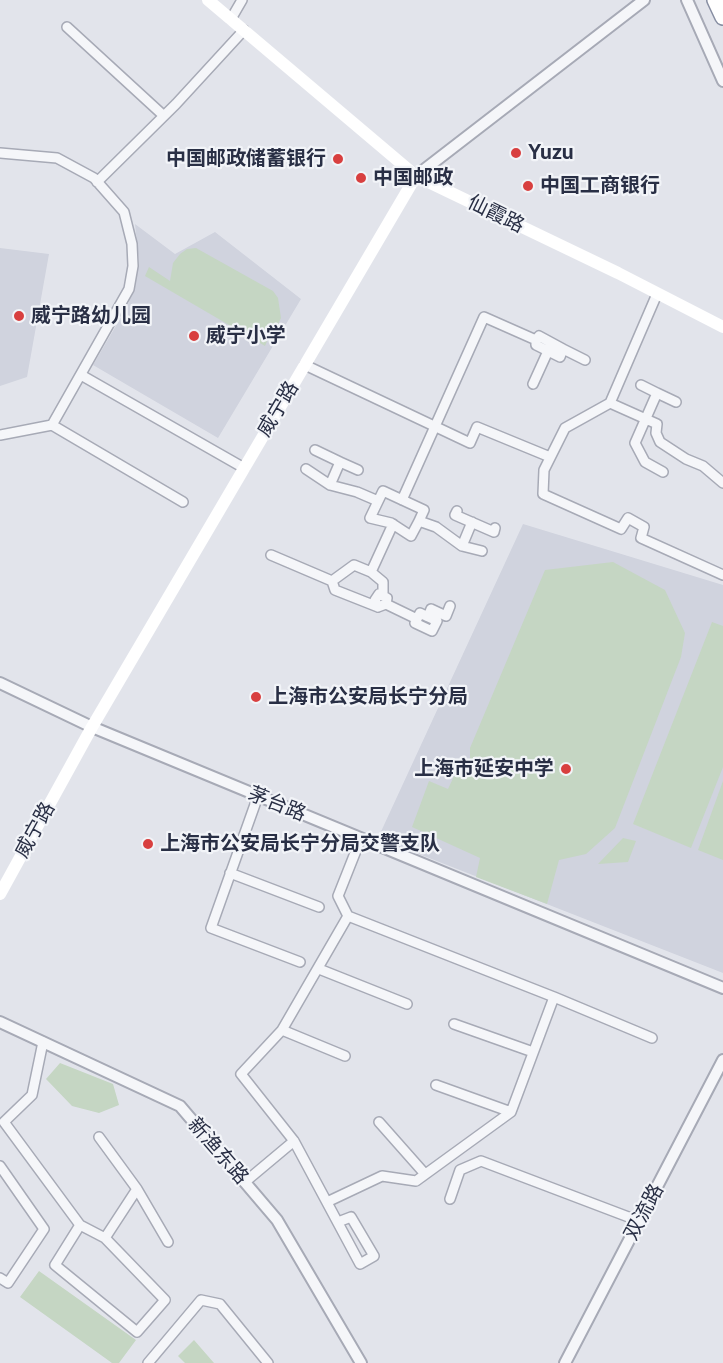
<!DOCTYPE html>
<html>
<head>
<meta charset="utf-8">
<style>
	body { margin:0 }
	canvas { display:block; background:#e2e4eb }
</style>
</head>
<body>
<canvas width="723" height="1363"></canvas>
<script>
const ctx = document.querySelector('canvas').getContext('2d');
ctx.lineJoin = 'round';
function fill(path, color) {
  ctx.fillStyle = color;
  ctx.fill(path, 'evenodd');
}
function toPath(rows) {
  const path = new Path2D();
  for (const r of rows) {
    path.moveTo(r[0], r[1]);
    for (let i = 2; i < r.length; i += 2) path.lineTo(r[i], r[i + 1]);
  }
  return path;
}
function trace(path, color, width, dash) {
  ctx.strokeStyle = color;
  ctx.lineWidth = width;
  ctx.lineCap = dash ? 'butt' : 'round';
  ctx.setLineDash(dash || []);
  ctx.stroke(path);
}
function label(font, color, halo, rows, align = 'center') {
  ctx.font = font + ' "Public Sans","Noto Sans SC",sans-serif';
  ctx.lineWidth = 4.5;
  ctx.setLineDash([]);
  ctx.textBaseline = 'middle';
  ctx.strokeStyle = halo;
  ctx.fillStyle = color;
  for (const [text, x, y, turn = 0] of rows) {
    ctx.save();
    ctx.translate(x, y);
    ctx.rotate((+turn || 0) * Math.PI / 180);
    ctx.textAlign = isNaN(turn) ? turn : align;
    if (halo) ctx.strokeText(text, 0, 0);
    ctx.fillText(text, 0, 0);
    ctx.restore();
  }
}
fill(toPath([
	[135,224,175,254,215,232,301,299,218,438,93,365,127,307,134,286,139,262],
	[0,248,49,254,27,377,0,386],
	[523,524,723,585,723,973,378,838]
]), '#d0d3de');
fill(toPath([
	[196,248,273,291,278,298,281,318,274,333,265,336,268,339,265,346,145,276,149,267,170,281,173,263,180,254,187,249],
	[613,562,665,590,685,633,681,657,615,828,586,854,559,860,547,904,476,877,480,858,412,827,429,781,448,789,456,772,470,776,470,748,545,570],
	[712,622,723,626,723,767,691,848,633,824],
	[723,781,723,860,698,850],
	[623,838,636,841,628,862,598,864],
	[60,1063,113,1084,119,1105,99,1113,72,1106,46,1079],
	[39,1271,136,1340,119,1363,112,1363,20,1297],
	[194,1340,214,1363,185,1363,178,1356]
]), '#c5d6c3');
const minor = toPath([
	[231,19,242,0],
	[67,27,164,116],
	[0,153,57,158,94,178,124,212,132,244,133,266,129,289,52,425,0,435],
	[97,182,176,104,244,30],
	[657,294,610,403,657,424,656,433,660,442,686,459,703,466,723,483],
	[563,349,585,360],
	[305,365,470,443,477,427,550,457],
	[81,375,244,468],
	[533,384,548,351],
	[641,385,657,393],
	[610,403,565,428,544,470,543,494,621,529,628,518,644,527,641,538,723,575],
	[52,425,183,502],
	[315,450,340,462],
	[306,469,330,485,357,492,378,501],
	[663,472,645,462,635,443,657,393,676,402],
	[330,485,340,462,358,470],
	[402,500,484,317,536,340,539,336,563,349,560,357,536,345,536,340],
	[457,511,455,515,494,532,495,528],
	[419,521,424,510,383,491,370,518,391,523,411,536,419,521,436,527,462,546,482,551],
	[462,546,472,522],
	[271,555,332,581],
	[371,572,393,524],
	[386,604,378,607,375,600,379,594,387,598,386,604,417,619],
	[378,607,335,590,332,581,354,565,371,572,383,582,383,596],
	[428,617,420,613,415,623,432,631,437,621,428,617,431,609,446,616,450,606],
	[258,796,211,928,300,962],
	[230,873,319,907],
	[348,916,338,896,361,838],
	[319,969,407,1004],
	[554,997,652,1038],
	[454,1024,533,1052],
	[282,1030,345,1056],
	[43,1042,32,1095,4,1122,80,1225,55,1265,137,1332,165,1300,105,1238,137,1189,99,1137],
	[436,1085,511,1112],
	[379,1122,425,1174],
	[294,1141,241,1074,282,1030,348,916,554,997,511,1112,416,1181,382,1176,327,1202],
	[0,1166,44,1229,8,1283,0,1278],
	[245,1182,294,1141,360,1264,374,1256,351,1217,338,1222],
	[137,1189,168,1242],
	[450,1199,460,1170,481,1161,639,1221],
	[80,1225,105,1238],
	[148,1363,201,1300,220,1304,268,1363]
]);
const tertiary = toPath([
	[687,0,723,81],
	[416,176,644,0],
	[0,683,92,727,723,988],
	[0,1022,180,1106,277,1220,361,1363],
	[565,1363,723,1060]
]);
const trunk = toPath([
	[715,0,723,17]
]);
trace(minor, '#a7aab6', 12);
trace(tertiary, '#a7aab6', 14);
trace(trunk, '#888fa3', 18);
trace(minor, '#f5f6f9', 9);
trace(tertiary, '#f5f6f9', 10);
trace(toPath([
	[208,0,416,176,618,273,723,327],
	[0,894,92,727,416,176]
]), '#fff', 12);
trace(trunk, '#fff', 15);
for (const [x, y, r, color] of [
	[516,153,6,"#d83f3f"],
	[338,159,6,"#d83f3f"],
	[361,178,6,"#d83f3f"],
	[528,186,6,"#d83f3f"],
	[19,316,6,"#d83f3f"],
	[194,336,6,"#d83f3f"],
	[256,697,6,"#d83f3f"],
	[566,769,6,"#d83f3f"],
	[148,844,6,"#d83f3f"]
]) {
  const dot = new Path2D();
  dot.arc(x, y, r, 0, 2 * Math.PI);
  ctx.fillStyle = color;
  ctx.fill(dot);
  trace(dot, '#f2f4f8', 2);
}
label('bold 20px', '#292f45', '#f2f4f8', [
	["Yuzu",528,153],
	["中国邮政储蓄银行",326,159,"right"],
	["中国邮政",373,178],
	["中国工商银行",540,186],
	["威宁路幼儿园",31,316],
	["威宁小学",206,336],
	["上海市公安局长宁分局",268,697],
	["上海市延安中学",554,769,"right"],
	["上海市公安局长宁分局交警支队",160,844]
], 'left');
label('20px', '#292f45', '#f2f4f8', [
	["仙霞路",496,214,26],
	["威宁路",278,409,-59],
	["茅台路",277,804,22],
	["威宁路",35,830,-61],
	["新渔东路",218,1151,49],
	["双流路",644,1212,-62]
]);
</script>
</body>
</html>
